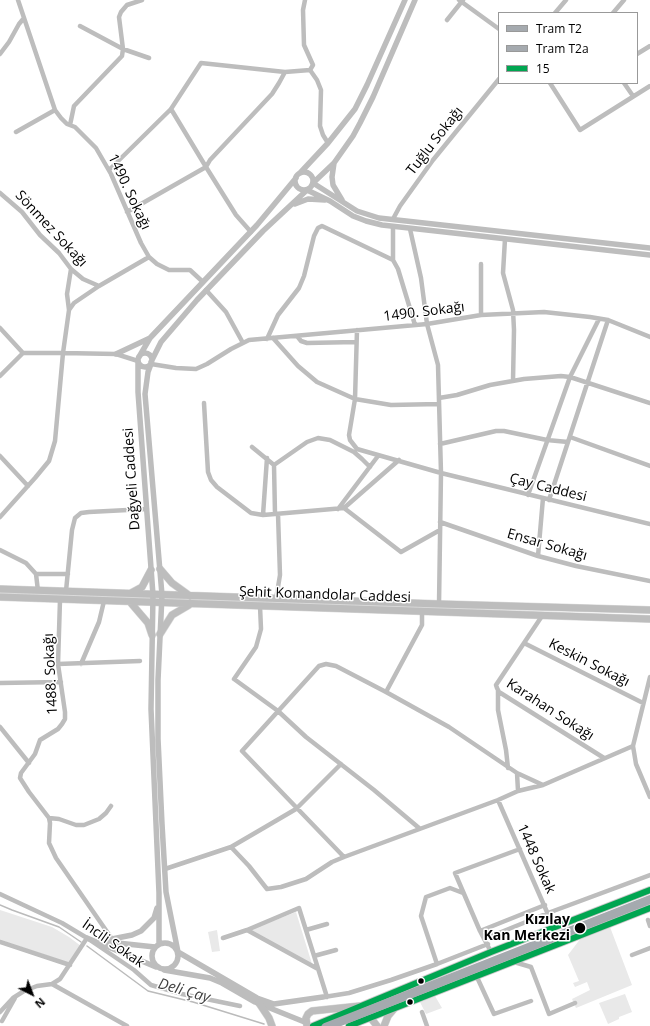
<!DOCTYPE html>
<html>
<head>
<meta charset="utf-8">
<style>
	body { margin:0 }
	#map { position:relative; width:650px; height:1026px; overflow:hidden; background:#fff; font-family:"Open Sans",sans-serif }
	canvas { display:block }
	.legend { position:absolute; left:498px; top:12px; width:140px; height:72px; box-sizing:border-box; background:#fff; border:1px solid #999; margin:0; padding:5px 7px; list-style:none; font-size:12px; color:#000 }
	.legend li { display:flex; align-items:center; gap:8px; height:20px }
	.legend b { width:20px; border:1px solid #999 }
	.north { position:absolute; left:12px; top:974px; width:40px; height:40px; -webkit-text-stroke:3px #fff; paint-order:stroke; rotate:138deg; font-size:11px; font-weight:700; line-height:16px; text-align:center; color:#000 }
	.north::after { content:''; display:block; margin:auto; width:14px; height:18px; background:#000; clip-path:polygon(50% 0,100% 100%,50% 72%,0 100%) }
</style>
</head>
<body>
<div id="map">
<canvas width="650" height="1026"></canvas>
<ul class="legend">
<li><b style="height:5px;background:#a5aaaf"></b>Tram T2</li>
<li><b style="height:5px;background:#a5aaaf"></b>Tram T2a</li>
<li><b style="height:5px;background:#00a651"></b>15</li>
</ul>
<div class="north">N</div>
</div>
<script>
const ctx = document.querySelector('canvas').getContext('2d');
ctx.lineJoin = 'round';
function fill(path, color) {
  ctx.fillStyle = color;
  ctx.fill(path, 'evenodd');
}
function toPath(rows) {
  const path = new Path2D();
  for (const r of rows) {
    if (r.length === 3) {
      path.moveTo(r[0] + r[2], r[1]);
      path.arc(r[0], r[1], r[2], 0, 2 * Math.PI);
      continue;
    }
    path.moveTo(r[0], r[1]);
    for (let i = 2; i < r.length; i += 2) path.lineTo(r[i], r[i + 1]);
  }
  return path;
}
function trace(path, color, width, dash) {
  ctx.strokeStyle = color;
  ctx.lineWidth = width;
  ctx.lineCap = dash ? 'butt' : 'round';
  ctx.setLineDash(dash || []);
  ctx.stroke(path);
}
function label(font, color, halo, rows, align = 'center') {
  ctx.font = font + ' "Open Sans",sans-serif';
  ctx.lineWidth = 3;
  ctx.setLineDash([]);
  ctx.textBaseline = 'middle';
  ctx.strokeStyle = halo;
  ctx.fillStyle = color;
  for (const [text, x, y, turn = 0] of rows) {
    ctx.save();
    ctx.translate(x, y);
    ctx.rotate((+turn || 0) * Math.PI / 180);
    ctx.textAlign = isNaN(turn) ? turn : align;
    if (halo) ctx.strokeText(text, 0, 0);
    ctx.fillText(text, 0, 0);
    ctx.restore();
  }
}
fill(toPath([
	[0,910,52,927,69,937,81,946,70,963,0,940],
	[296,912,312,964,250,930],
	[610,927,632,985,576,1008,572,999,590,990,587,982,575,987,573,983,579,981,568,955,581,938],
	[217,930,220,951,212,952,208,932],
	[625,994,632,1012,619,1017,619,1019,608,1024,599,1003],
	[435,996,442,1008,426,1014,420,1002]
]), '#e9e9e9');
trace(toPath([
	[0,905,12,910,59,927,81,942],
	[87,946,148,991,193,1002,264,1024]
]), '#bbb', 1.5);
const primary = toPath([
	[160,569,172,583,190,596],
	[0,589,439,604,650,610],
	[131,593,142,587,151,570],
	[0,597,650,619],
	[130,602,148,623,152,635],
	[160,634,172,615,189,605],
	[259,1003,269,1018,272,1026],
	[307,1026,306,1018,308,1014,312,1011,360,1006,370,1017,377,1026],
	[313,1026,491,952,650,890],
	[349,1026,650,908],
	[384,1026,388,1016,394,1009]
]);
trace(primary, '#dbdbdb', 8);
trace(toPath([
	[18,0,55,110,61,118,67,124,75,127,96,148,111,174,141,243,149,257,157,264,169,270,190,270,203,282],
	[305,0,303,10,304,45,313,65,310,70,317,80,321,90,320,126,323,135,328,143],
	[459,0,499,29],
	[555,13,566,0],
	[613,13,624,0],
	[447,20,463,0],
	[80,26,123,49,149,58],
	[0,54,9,42,19,24,24,18],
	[637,54,650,46],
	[550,83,580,130,650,86],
	[624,83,633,96],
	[171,109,206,167,210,160,272,94,279,83,285,72],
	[70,125,74,106,122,56,123,49,119,17,121,12,127,5,142,0],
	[16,132,55,110],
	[109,170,171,109,201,63,285,72,310,70],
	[0,193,22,212,40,235,59,253,71,269,83,279,99,286],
	[127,212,206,167,236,215,251,232],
	[393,219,400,206,433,160,499,79],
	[393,227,393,260,398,269,415,325],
	[410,229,421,278,427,324,438,365,441,473,439,604],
	[505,239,503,273,513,310,514,330,513,381],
	[481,264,481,315],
	[206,290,226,312,243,343],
	[69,310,67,294,71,269],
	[0,328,23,353],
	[357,330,355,399,391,405,439,404],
	[297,336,301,341,307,343,356,342],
	[273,338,298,366,317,382,355,399,349,435,350,440,357,449,441,473,650,524],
	[267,339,278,315,299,288,304,276,314,236,318,228,322,226,393,260],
	[23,353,63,353,116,354,138,361],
	[151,364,176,368,196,369,207,364,231,349,249,340,427,324,481,315,544,312,590,317,608,320,650,337],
	[0,376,23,353],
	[439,398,457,395,490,385,524,379,561,376,570,377,650,403],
	[204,403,208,472,211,480,217,487,251,513,263,515,275,514],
	[570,437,650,466],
	[440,444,496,431,504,431,547,440,568,442],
	[252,447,274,465,275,514,344,508],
	[0,456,28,486],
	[399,460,344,508,401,552,440,530],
	[274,465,307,442,318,438,330,440,354,452,362,459,370,467],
	[528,495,570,377,599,319],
	[549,500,608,320],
	[338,509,378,456],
	[263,515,267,458],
	[0,517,35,478,49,461,55,441,63,353,69,310,74,303,99,286,149,257],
	[440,522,538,556,576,566,650,581],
	[0,550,26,563,36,574,38,591],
	[538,556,543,498],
	[36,574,68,574],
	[66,591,72,530,75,518,81,513,89,512,147,509],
	[276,599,280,575,278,514],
	[60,600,58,664,65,712,65,719,62,724,58,729,40,740,35,754,21,773,20,778,29,792,49,818,50,823,49,843,56,858,112,939],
	[260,606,261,629,256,647,234,679,278,711,306,737,374,790,419,828],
	[422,612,422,625,386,692,449,727,517,773,543,785],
	[542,616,496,685,497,688,499,692,604,758],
	[524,643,643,703],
	[58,664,140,661],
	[81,664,99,622,104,601],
	[0,683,61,682],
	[498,690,498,710,506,750,508,768],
	[0,727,29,763],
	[633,746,650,677],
	[517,773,518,791],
	[498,800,554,928],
	[49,818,59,819,76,825,84,825,99,819,106,813,111,806],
	[231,847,249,866,267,889,281,887,306,879,332,862,344,857,498,800,518,791,543,785,633,746,636,764,650,797],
	[344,857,242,751,319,666,326,664,336,666,386,692],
	[165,869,231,847,267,826,296,809,341,764],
	[0,894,62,923,87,938,134,970,151,985,182,994,240,1006],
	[648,920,650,926],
	[247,930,318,969],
	[306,930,327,924],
	[480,931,545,905],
	[223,938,247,930,299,908,327,997],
	[484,939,548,913,650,875],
	[0,942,70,965],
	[491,952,480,931,455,873,520,849],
	[632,955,650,948],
	[314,956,336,950],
	[514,962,531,967,549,1014,575,1003],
	[437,964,421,916,426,897,450,888,463,893],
	[476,975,494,1014,531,1001],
	[52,984,60,979,87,938],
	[324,997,349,993,391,980,437,964,488,944],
	[0,1012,13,998,24,991,37,986,52,984,127,1026],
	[422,1012,427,1026],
	[2,1021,15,998]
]), '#bdbdbd', 4.5);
trace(toPath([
	[415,0,373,97,360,123,353,136,334,163,313,183,357,211,379,218,650,248],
	[334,163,332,177,333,185,342,200],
	[304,181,9],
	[300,173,328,143,355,109,367,85,405,0],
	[295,204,308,199,325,200],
	[145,360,7],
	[116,354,150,338],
	[139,357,150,338,257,225,296,178],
	[138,361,138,392,153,595,151,709,159,893,159,944],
	[151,362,161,342,197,300,263,231,307,190,330,201,353,216,366,221,382,225,650,255],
	[151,364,148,372,145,394,162,595,158,680,158,739,162,824,166,892,178,952,257,998,274,1004,323,997],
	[87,938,156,967],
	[102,941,132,935,141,931,154,918,157,908],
	[108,942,155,947],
	[165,956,13],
	[164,970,210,978,222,983,255,1002,307,1023]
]), '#bdbdbd', 5.5);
trace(primary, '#bdbdbd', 7);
trace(toPath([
	[313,1026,491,952,650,890],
	[349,1026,650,908]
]), '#00a651', 6);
trace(toPath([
	[325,1026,650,898]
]), '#a5aaaf', 6);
trace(toPath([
	[333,1026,650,901]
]), '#a5aaaf', 6);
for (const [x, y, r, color] of [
	[580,928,6,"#000"],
	[421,981,3.5,"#000"],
	[410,1002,3.5,"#000"]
]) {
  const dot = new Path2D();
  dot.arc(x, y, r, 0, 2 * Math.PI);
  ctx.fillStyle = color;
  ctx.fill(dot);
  trace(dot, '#fff', 1.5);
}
label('14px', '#000', '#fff', [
	["Tuğlu Sokağı",435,141,-52],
	["1490. Sokağı",129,192,65],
	["Sönmez Sokağı",51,229,47],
	["1490. Sokağı",424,312,-7],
	["Dağyeli Caddesi",132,479,-94],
	["Çay Caddesi",548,488,14],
	["Ensar Sokağı",547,545,16],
	["Şehit Komandolar Caddesi",325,595,2],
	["Keskin Sokağı",589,663,27],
	["1488. Sokağı",51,674,-93],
	["Karahan Sokağı",550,710,33],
	["1448 Sokak",536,859,66],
	["İncili Sokak",113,944,35]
]);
label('bold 14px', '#000', '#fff', [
	["Kızılay",570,920],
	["Kan Merkezi",570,936]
], 'right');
label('italic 15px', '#3f3f3f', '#fff', [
	["Deli Çay",184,991,16]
]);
</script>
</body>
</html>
